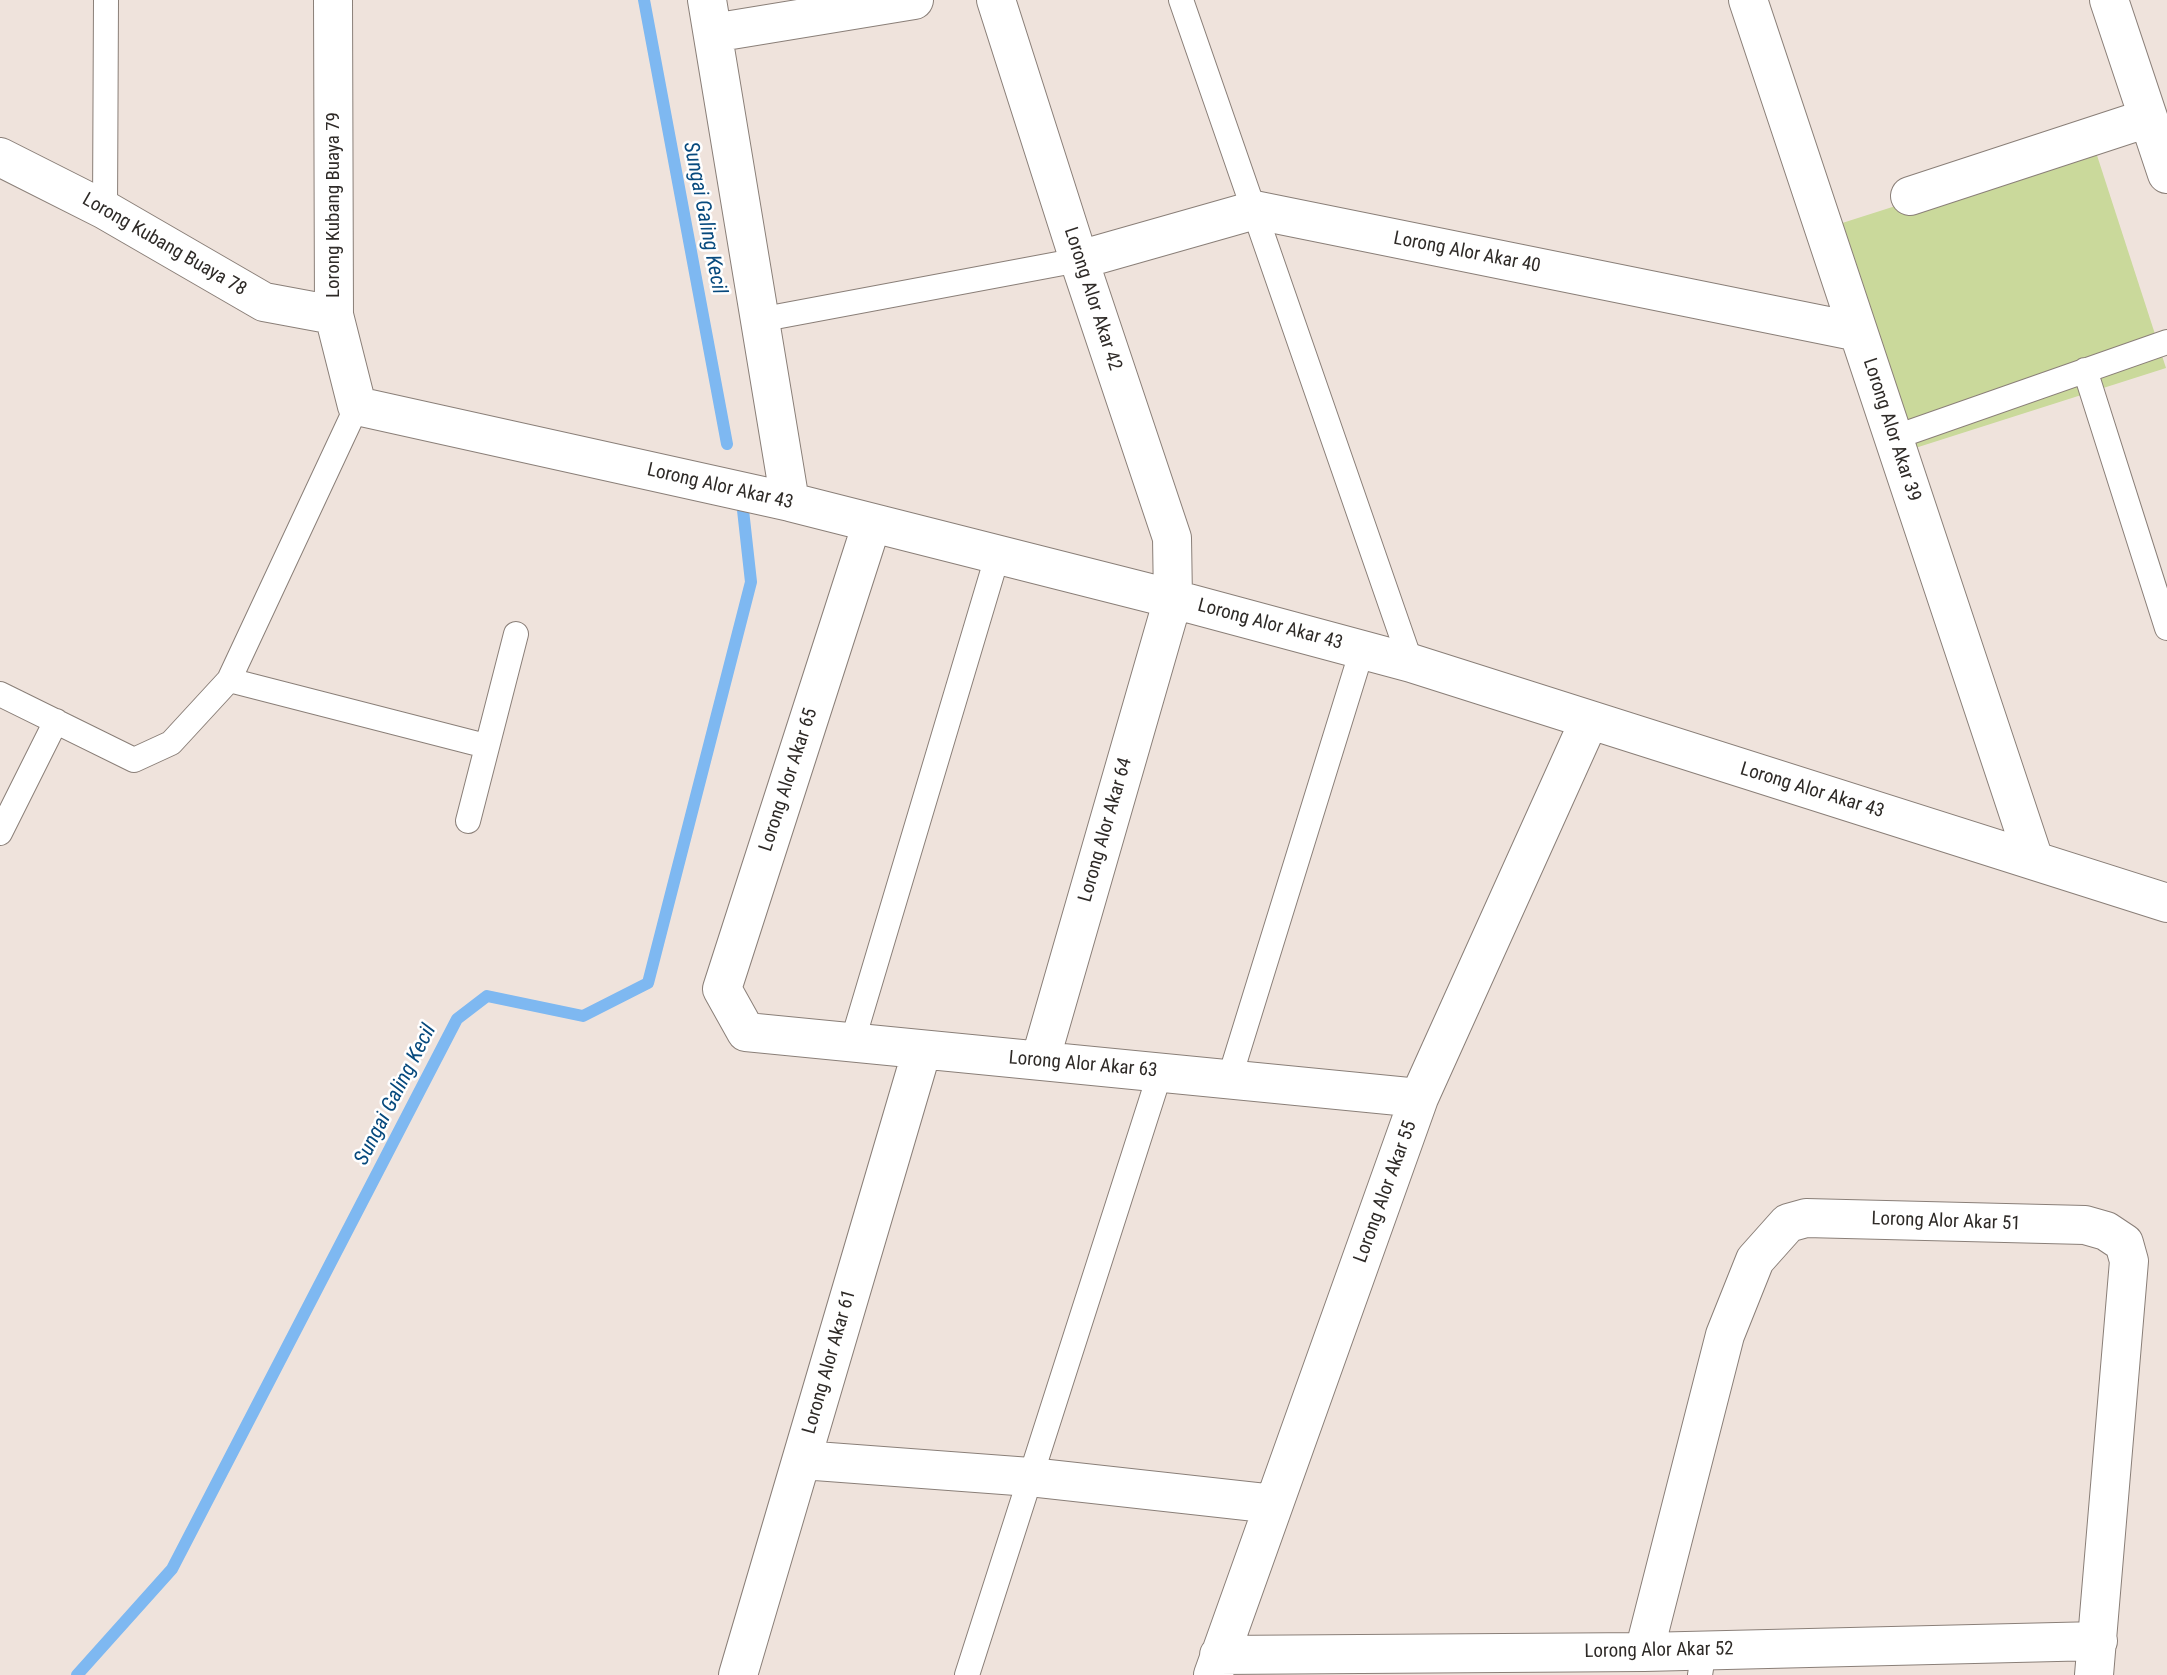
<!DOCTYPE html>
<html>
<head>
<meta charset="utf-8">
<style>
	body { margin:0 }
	canvas { display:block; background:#efe3dc }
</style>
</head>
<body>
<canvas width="2167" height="1675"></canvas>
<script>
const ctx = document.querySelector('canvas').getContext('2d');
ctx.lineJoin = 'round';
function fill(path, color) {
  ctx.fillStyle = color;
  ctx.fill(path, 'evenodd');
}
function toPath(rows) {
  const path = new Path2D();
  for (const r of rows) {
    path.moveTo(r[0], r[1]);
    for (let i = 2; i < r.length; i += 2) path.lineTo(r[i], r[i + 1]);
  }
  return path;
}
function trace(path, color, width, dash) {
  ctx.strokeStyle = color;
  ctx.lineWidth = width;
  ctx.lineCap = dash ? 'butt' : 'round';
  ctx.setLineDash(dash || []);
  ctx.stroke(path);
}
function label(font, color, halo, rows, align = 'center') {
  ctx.font = font + ' "Roboto Condensed",sans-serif';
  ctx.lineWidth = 5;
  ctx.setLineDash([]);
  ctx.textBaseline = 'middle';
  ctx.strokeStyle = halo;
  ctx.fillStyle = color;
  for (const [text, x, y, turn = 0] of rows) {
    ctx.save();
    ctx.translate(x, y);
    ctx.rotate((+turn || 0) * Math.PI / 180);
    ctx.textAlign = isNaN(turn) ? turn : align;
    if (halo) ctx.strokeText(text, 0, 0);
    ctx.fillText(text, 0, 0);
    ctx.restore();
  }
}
fill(toPath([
	[2093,143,2166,368,1909,450,1836,225]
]), '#cad99b');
trace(toPath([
	[644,0,727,444],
	[77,1675,172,1569,457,1019,487,996,583,1016,648,983,751,582,743,510]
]), '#7eb8f1', 12);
const lane = toPath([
	[1181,0,1411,663],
	[105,210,106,0],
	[759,320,1079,260],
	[2085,370,2167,628],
	[1893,438,2167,342],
	[229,680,486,746],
	[0,694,134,760,171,743,229,680,357,406],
	[468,821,516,634],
	[0,833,56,721],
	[852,1043,997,557],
	[1229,1080,1362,650],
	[967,1675,1160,1073],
	[1700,1675,1704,1650]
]);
const street = toPath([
	[333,0,334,315,357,406,790,502,1173,599,1411,663,2167,903],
	[707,0,790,502],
	[996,0,1079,260,1172,538,1173,599,1040,1061],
	[1748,0,2034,860],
	[2109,0,2167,174],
	[713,33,914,0],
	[0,157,105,210,264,302,334,315],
	[1910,196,2148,118],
	[1079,260,1255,210,1858,332],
	[872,523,722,989,746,1032,1419,1098],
	[802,1460,1030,1477,1274,1504],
	[1644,1652,1725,1335,1755,1260,1788,1223,1806,1218,2085,1225,2106,1231,2124,1243,2129,1261,2094,1675],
	[1219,1655,1644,1652,2098,1641],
	[738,1675,922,1050],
	[1213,1675,1419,1098,1589,721]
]);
trace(lane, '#8a7f78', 26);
trace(street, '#8a7f78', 40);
trace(lane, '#fff', 24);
trace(street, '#fff', 38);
label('19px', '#2e2a27', '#fff', [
	["Lorong Kubang Buaya 79",334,205,-90],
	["Lorong Kubang Buaya 78",164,245,30],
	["Lorong Alor Akar 40",1467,253,11],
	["Lorong Alor Akar 42",1092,299,72],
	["Lorong Alor Akar 39",1891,430,72],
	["Lorong Alor Akar 43",720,487,13],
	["Lorong Alor Akar 43",1270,625,15],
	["Lorong Alor Akar 65",789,780,-72],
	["Lorong Alor Akar 43",1812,791,17],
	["Lorong Alor Akar 64",1106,830,-74],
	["Lorong Alor Akar 63",1083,1065,5],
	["Lorong Alor Akar 55",1386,1192,-70],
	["Lorong Alor Akar 51",1946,1222,2],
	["Lorong Alor Akar 61",830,1362,-74],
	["Lorong Alor Akar 52",1659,1651,-1]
]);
label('italic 21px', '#06497d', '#fff', [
	["Sungai Galing Kecil",704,218,79],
	["Sungai Galing Kecil",396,1095,-63]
]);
</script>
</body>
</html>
